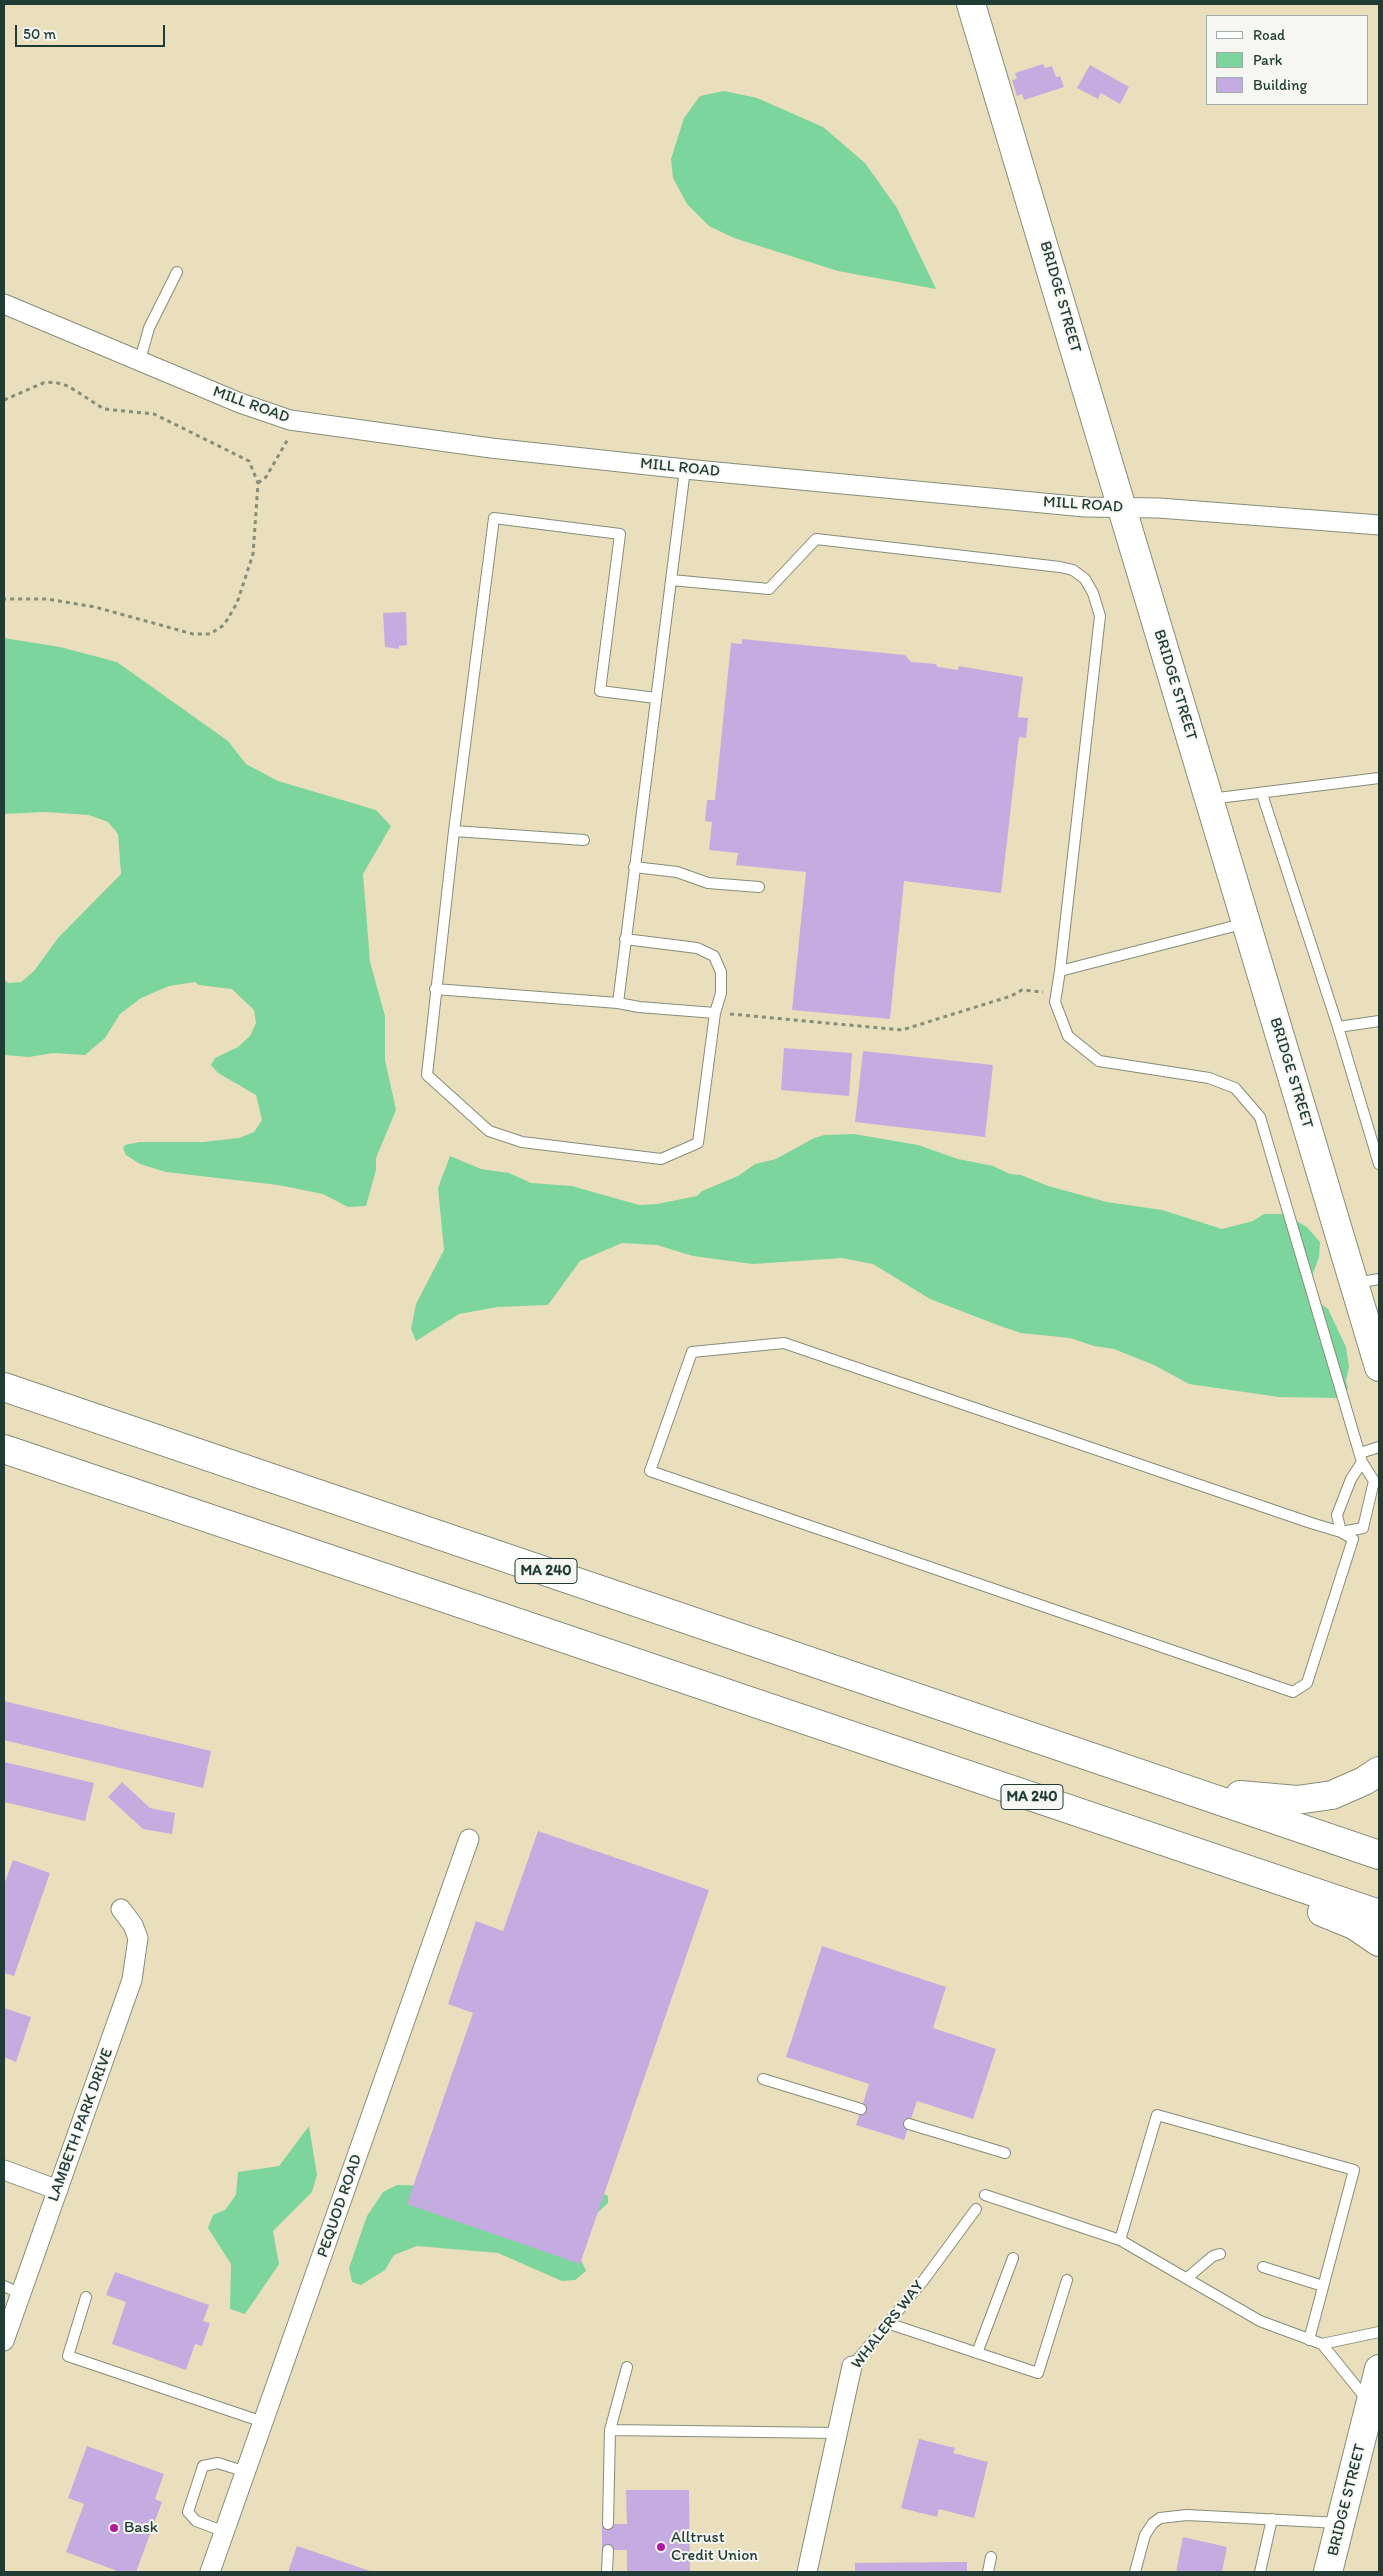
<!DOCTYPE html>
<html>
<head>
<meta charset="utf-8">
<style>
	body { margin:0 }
	#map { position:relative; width:1383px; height:2576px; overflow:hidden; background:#eadfbc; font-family:Itim,sans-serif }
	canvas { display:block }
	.frame { position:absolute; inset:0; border:5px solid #1f3d34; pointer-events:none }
	.legend { position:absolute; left:1206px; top:15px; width:162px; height:90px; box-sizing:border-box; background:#f6f6f2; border:1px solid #a0aca6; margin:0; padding:6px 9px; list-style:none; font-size:15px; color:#1f3d34 }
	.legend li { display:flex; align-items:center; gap:10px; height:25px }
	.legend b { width:25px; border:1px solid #a0aca6 }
	.scale { position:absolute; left:15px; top:25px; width:150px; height:22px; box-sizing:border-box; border:2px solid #1f3d34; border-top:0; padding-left:6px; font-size:15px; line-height:18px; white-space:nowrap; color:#1f3d34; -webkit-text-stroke:4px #f6f6f2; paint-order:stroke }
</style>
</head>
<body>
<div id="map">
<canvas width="1383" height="2576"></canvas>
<div class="frame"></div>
<ul class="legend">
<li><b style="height:6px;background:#fff"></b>Road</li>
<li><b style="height:14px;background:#7cd59c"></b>Park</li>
<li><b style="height:14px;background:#c4ace0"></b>Building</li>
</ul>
<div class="scale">50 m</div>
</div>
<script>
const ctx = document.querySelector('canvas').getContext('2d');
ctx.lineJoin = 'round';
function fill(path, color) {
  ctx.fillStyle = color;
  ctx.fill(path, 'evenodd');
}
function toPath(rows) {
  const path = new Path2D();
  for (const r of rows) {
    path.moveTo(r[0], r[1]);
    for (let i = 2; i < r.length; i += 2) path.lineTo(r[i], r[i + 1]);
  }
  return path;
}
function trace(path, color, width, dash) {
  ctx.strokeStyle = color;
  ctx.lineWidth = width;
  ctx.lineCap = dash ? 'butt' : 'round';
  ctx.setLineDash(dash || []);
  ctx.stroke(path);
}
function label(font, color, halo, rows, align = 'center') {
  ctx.font = font + ' Itim,sans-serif';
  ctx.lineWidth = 4;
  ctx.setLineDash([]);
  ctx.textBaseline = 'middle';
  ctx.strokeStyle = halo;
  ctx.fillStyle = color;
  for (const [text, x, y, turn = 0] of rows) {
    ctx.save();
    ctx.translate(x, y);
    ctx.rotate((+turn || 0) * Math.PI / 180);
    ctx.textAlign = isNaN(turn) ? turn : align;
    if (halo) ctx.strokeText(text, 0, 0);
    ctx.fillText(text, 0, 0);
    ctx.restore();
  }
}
fill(toPath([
	[724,91,757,98,823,127,865,163,897,208,936,289,838,271,734,238,709,226,687,204,673,178,671,159,684,118,700,96],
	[4,638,60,647,117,662,228,741,246,764,278,781,376,810,391,826,363,874,370,962,385,1016,385,1060,396,1110,376,1158,376,1170,366,1206,348,1207,323,1194,278,1185,166,1172,140,1164,126,1155,123,1148,125,1145,140,1142,203,1142,239,1138,254,1132,262,1120,256,1095,218,1073,211,1065,215,1058,238,1047,250,1036,256,1023,254,1010,232,989,199,985,195,982,169,986,141,998,120,1014,105,1038,85,1055,53,1053,29,1057,4,1055,4,980,9,983,21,982,34,971,58,938,121,874,118,834,108,822,89,815,45,812,4,814],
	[854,1134,918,1145,958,1159,993,1166,1010,1174,1021,1175,1048,1186,1107,1202,1162,1210,1222,1229,1253,1221,1264,1214,1284,1214,1307,1227,1320,1242,1319,1257,1312,1276,1312,1290,1321,1304,1328,1309,1346,1347,1349,1367,1346,1381,1348,1388,1340,1398,1279,1397,1189,1384,1154,1365,1114,1349,1094,1346,1070,1338,1021,1333,1000,1326,930,1299,873,1264,842,1258,753,1264,693,1256,657,1245,622,1243,580,1261,548,1305,497,1307,459,1314,416,1341,411,1329,416,1304,444,1250,438,1188,450,1156,481,1169,509,1173,531,1183,572,1186,639,1205,657,1204,697,1196,702,1191,738,1176,755,1164,776,1159,814,1138,825,1135],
	[309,2126,317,2175,312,2192,273,2231,279,2264,245,2314,230,2309,231,2264,208,2228,213,2215,225,2210,236,2195,238,2172,279,2166],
	[397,2185,598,2191,608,2196,608,2203,585,2224,576,2249,586,2271,575,2280,562,2281,498,2253,417,2246,394,2255,385,2270,361,2285,352,2282,349,2268,367,2216,383,2192]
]), '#7cd59c');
fill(toPath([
	[1043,64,1045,68,1052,66,1056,77,1060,76,1064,87,1024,100,1022,94,1017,96,1012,80,1017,79,1015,73],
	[1090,65,1129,87,1120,104,1101,93,1098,99,1077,88],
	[406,612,407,645,399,646,399,649,385,647,383,613],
	[742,639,905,655,911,662,936,664,937,667,958,670,959,666,1023,677,1018,717,1028,718,1026,738,1019,737,1001,893,904,881,890,1019,792,1010,806,872,736,865,738,853,709,850,712,822,705,821,707,800,715,800,731,643,742,644],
	[784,1048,852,1053,849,1096,781,1090],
	[863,1051,993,1065,985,1137,855,1122],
	[4,1701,211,1751,203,1788,4,1740],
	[4,1762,94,1783,85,1821,4,1802],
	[122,1782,150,1808,175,1813,172,1834,143,1829,108,1797],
	[538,1831,709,1890,580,2264,407,2204,473,2013,448,2004,476,1921,503,1931],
	[13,1860,50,1873,14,1976,4,1973,4,1885],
	[822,1946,946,1987,933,2028,996,2049,973,2119,917,2101,904,2140,856,2125,869,2084,786,2057],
	[4,2008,31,2017,16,2062,4,2057],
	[115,2272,209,2305,203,2321,210,2323,202,2346,195,2344,186,2370,112,2344,126,2302,106,2295],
	[919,2439,955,2448,953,2453,988,2462,974,2518,939,2509,937,2517,901,2508],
	[87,2446,164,2474,155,2499,162,2502,136,2572,120,2572,66,2552,84,2504,68,2498],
	[626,2490,689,2490,690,2572,627,2572,627,2550,602,2550,602,2524,627,2524],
	[1183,2537,1227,2547,1222,2572,1176,2572],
	[297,2546,373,2572,288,2572],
	[967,2562,967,2572,855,2572,855,2563]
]), '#c4ace0');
const lane = toPath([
	[140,360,149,328,177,272],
	[671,580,769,589,816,539,1060,567,1073,570,1085,579,1093,593,1100,616,1060,971,1246,923],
	[656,698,600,691,620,534,494,518,454,831,427,1075,489,1131,522,1142,661,1159,698,1143,715,1013,639,1007,618,1003,685,469],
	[1262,794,1338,1027,1379,1164],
	[1210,799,1379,778],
	[454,831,584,840],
	[634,867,677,872,708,883,759,887],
	[625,939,697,948,714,956,721,972,721,993,715,1013],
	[1060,971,1055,1002,1068,1036,1099,1061,1209,1078,1235,1088,1260,1117,1362,1462,1374,1481,1363,1528,1341,1532,1311,1523,784,1343,692,1352,650,1471,1293,1692,1307,1683,1353,1539,1341,1532,1337,1515,1351,1479,1362,1462],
	[435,989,618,1003],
	[1338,1027,1379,1021],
	[1356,1283,1379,1279],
	[1360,1453,1379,1447],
	[763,2079,861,2109],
	[909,2124,1005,2153],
	[985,2195,1120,2240,1260,2321,1322,2344],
	[1120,2240,1157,2115,1354,2170,1309,2340],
	[1263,2267,1323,2286],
	[1187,2278,1213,2256,1220,2254],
	[4,2286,21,2294],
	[86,2297,68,2356,263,2422],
	[887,2323,1038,2373,1067,2280],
	[977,2353,1013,2258],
	[852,2366,923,2281,976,2209],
	[1368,2401,1322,2344,1379,2332],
	[610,2430,837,2433],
	[608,2524,610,2430,627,2367],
	[225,2532,196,2521,188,2512,203,2466,218,2463,246,2472],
	[607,2572,608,2550],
	[988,2572,991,2557],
	[1135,2572,1145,2535,1153,2523,1160,2518,1187,2515,1339,2523],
	[1260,2572,1272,2519]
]);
const street = toPath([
	[4,304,240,403,290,420,491,448,685,469,1085,507,1159,508,1379,525],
	[4,2170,58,2190],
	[4,2341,132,1980,138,1938,133,1925,121,1909],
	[210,2572,469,1839],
	[807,2572,852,2366]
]);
const secondary = toPath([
	[971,4,1379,1367],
	[1328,2572,1379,2369]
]);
const highway = toPath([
	[4,1387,1379,1855],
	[4,1449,1379,1914],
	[1240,1795,1297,1800,1332,1795,1364,1781,1379,1771],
	[1322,1912,1354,1925,1379,1942]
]);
trace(lane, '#848e78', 12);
trace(street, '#848e78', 21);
trace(secondary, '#848e78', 30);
trace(highway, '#848e78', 30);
trace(toPath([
	[4,400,43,383,54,382,68,386,104,409,154,414,249,461,258,483,253,554,237,603,224,625,210,634,193,634,95,607,47,599,4,599],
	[258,483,266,477,288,439],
	[730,1014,902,1030,1011,996,1022,990,1043,992]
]), '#848e78', 3, [4, 4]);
trace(lane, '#fff', 10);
trace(street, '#fff', 19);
trace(secondary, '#fff', 28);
trace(highway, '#fff', 28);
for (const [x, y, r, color] of [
	[114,2528,5,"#b5179e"],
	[661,2547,5,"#b5179e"]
]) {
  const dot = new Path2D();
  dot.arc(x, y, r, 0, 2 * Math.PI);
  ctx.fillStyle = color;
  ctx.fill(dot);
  trace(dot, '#f6f6f2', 2);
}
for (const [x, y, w] of [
	[546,1571,62],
	[1032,1797,62]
]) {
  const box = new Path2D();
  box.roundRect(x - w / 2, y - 12.5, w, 25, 4);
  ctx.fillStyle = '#f6f6f2';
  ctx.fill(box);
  trace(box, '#1f3d34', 1);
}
label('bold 15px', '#1f3d34', null, [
	["MA 240",546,1571],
	["MA 240",1032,1797]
]);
label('16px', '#1f3d34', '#f6f6f2', [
	["BRIDGE STREET",1060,297,74],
	["MILL ROAD",251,405,20],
	["MILL ROAD",680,468,6],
	["MILL ROAD",1083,505,4],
	["BRIDGE STREET",1175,685,73],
	["BRIDGE STREET",1291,1073,73],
	["LAMBETH PARK DRIVE",81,2125,-70],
	["PEQUOD ROAD",340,2206,-71],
	["WHALERS WAY",888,2325,-52],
	["BRIDGE STREET",1347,2500,-76]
]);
label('16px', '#1f3d34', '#f6f6f2', [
	["Bask",124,2528],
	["Alltrust",671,2538],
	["Credit Union",671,2556]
], 'left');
</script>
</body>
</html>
